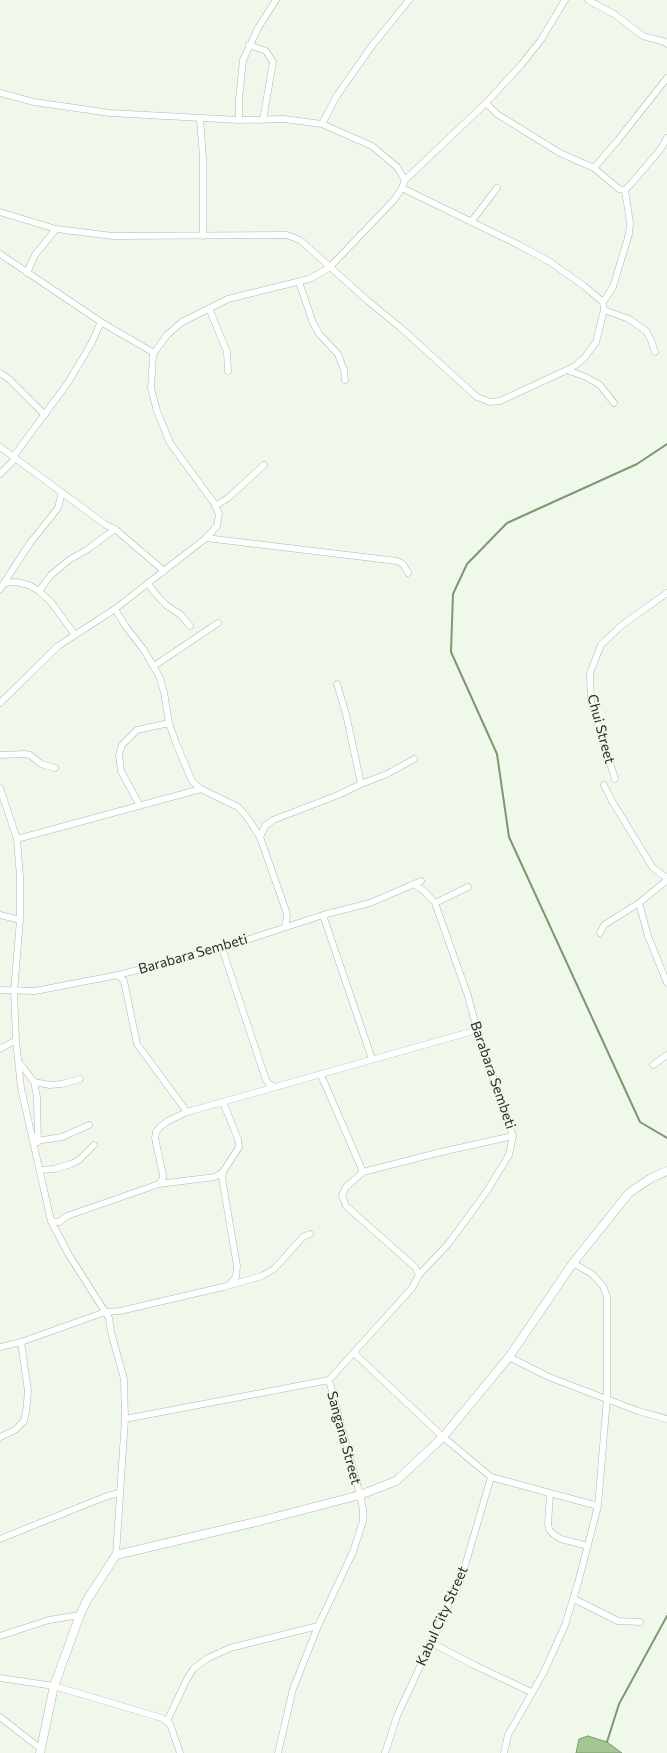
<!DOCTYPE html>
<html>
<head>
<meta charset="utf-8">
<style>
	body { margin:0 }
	canvas { display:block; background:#f0f8ec }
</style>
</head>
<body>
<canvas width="667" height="1753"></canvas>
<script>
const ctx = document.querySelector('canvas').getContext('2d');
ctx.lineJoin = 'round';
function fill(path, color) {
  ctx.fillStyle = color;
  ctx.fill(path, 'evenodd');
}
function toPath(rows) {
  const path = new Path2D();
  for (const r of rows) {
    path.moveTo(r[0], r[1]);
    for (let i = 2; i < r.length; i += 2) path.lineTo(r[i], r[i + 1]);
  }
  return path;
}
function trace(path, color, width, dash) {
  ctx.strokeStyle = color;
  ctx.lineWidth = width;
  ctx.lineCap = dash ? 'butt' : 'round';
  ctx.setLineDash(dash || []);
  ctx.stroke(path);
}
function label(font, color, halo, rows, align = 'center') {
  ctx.font = font + ' Commissioner,sans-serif';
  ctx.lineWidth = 3;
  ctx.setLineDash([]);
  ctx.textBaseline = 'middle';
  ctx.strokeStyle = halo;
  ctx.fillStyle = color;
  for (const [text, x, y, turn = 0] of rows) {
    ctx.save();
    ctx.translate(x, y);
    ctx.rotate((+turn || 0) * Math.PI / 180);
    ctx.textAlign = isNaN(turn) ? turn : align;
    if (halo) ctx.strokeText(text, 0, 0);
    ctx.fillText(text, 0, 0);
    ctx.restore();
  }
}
const water = toPath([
	[588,1736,607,1742,622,1753,576,1753,579,1739,588,1736]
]);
fill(water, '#a3c790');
trace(water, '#7e9871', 1);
trace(toPath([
	[667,444,637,464,507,523,467,564,453,594,451,652,497,754,509,837,640,1122,667,1138],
	[607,1742,619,1704,667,1616]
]), '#7e9871', 2);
const minor = toPath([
	[588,0,614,14,643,36,665,42,667,44],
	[249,45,266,51,273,62,263,120],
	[0,93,34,102,110,113,239,120,284,119,322,124,372,146,397,167,405,180,402,188,394,200,329,268,309,279,228,299,182,322,167,335,154,353,153,356,151,388,157,411,170,443,214,503,219,514,217,526,206,538,115,609,58,646,0,703],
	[486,103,497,114,560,153,594,168,619,189,625,190,630,185,660,150,667,138],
	[200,119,203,158,203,236],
	[239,120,239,99,243,60,258,28,276,0],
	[322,124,336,97,371,47,409,0],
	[594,168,618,140,667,78],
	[405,180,486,103,521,65,541,40,565,0],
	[0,212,56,229,113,236,287,235,300,240,368,301,401,328,477,397,490,402,500,401,567,370,576,365,585,357,596,342,604,310,603,302,584,286,550,262,519,245,402,188],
	[471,222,497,188],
	[0,254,101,322,154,353],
	[27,273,35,255,56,229],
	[299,282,313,323,320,335,338,354,344,370,345,380],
	[603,302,613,287,629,234,630,223,625,190],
	[209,308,227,352,228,371],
	[604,310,629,319,646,331,651,340,655,352],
	[567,370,586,377,600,385,614,403],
	[0,373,9,379,45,415],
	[0,447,106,525,115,529,164,571],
	[13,457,67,384,91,344,101,322],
	[0,474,16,458],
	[215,506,228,498,264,465],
	[206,538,397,561,403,564,408,573],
	[5,583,16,582,29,585,39,591,51,602,75,635],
	[148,583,154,592,166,605,181,615,190,626],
	[0,589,30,543,58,508,62,492],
	[39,591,51,575,69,560,88,549,115,529],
	[115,609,126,627,144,650,159,676,164,692,169,723,176,743,192,781,201,789,238,807,247,817,260,837,286,911,287,917,285,927],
	[154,666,218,623],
	[337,684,346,714,361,784],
	[0,755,25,754,30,755,41,764,55,768],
	[615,779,591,702,590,673,601,645,622,625,667,593],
	[604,785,612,801,653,868,667,878],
	[0,788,17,839,20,877,20,920,14,991,16,1040,21,1088,51,1221,69,1255,109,1318,111,1332,124,1379,125,1419,116,1555],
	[140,806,121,771,119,755,122,745,137,730,169,723],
	[260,837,265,826,273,820,338,795,361,784,387,774,414,759],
	[17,839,201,789],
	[414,884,424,891,435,903,468,996,477,1030,513,1136,509,1155,487,1191,449,1243,419,1275],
	[435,903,468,887],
	[639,903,648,936,667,983],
	[0,915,20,920],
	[323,915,372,1059],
	[600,933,604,925,639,903,667,880],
	[222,948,266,1080,269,1084,275,1087],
	[118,975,124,981,137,1044,187,1112],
	[0,990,35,991,118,975,222,948,323,915,370,903,421,881],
	[0,1049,16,1040],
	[19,1062,34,1082,50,1085,62,1084,80,1079],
	[653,1065,667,1055],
	[321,1075,363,1172],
	[34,1082,37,1097,38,1142],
	[223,1102,238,1139,239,1147,223,1172,222,1178,237,1266,236,1277,229,1285],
	[36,1141,62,1137,89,1125],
	[40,1170,54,1169,71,1164,79,1160,94,1145],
	[159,1184,215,1177,223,1172],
	[51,1221,59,1222,67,1216,159,1184,163,1178,163,1175,155,1138,156,1132,161,1126,168,1121,187,1112,477,1030],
	[0,1347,21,1342,105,1312,120,1311,223,1287,262,1276,274,1269,303,1237,310,1234],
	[354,1353,443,1437,491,1477,598,1506],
	[509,1357,549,1377,638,1411,667,1419],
	[125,1419,329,1380,412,1288,419,1275,415,1267,346,1206,342,1195,346,1187,363,1172,441,1152,513,1136],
	[0,1437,15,1430,24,1421,26,1412,28,1391,21,1342],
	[550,1493,548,1524,549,1529,553,1534,561,1539,588,1546],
	[0,1539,107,1496,120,1493],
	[574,1599,618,1621,640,1622],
	[0,1636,49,1620,80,1615],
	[430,1642,474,1665,531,1692],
	[0,1678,54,1686,162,1718,170,1724,180,1753],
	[0,1717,41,1749],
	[167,1721,187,1679,194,1668,208,1658,230,1648,318,1626],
	[278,1753,293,1689,318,1626,353,1552,363,1521,363,1509,360,1495,329,1380],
	[385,1753,397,1716,462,1576,491,1477],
	[504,1753,508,1735,544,1672,565,1625,578,1583,598,1506,607,1398,607,1297,603,1286,592,1274,573,1263]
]);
const tertiary = toPath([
	[40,1753,54,1686,80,1615,87,1600,116,1555,260,1521,360,1495,396,1481,443,1437,509,1357,573,1263,629,1193,651,1178,667,1171]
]);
trace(minor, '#b0b7ac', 7);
trace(tertiary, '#b0b7ac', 9);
trace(minor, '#fff', 6);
trace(tertiary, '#fff', 8);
label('14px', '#292c28', '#f0f8ec', [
	["Chui Street",601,729,75],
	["Barabara Sembeti",193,954,-16],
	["Barabara Sembeti",493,1075,71],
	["Sangana Street",344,1438,75],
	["Kabul City Street",442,1616,-66]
]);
</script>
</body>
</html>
